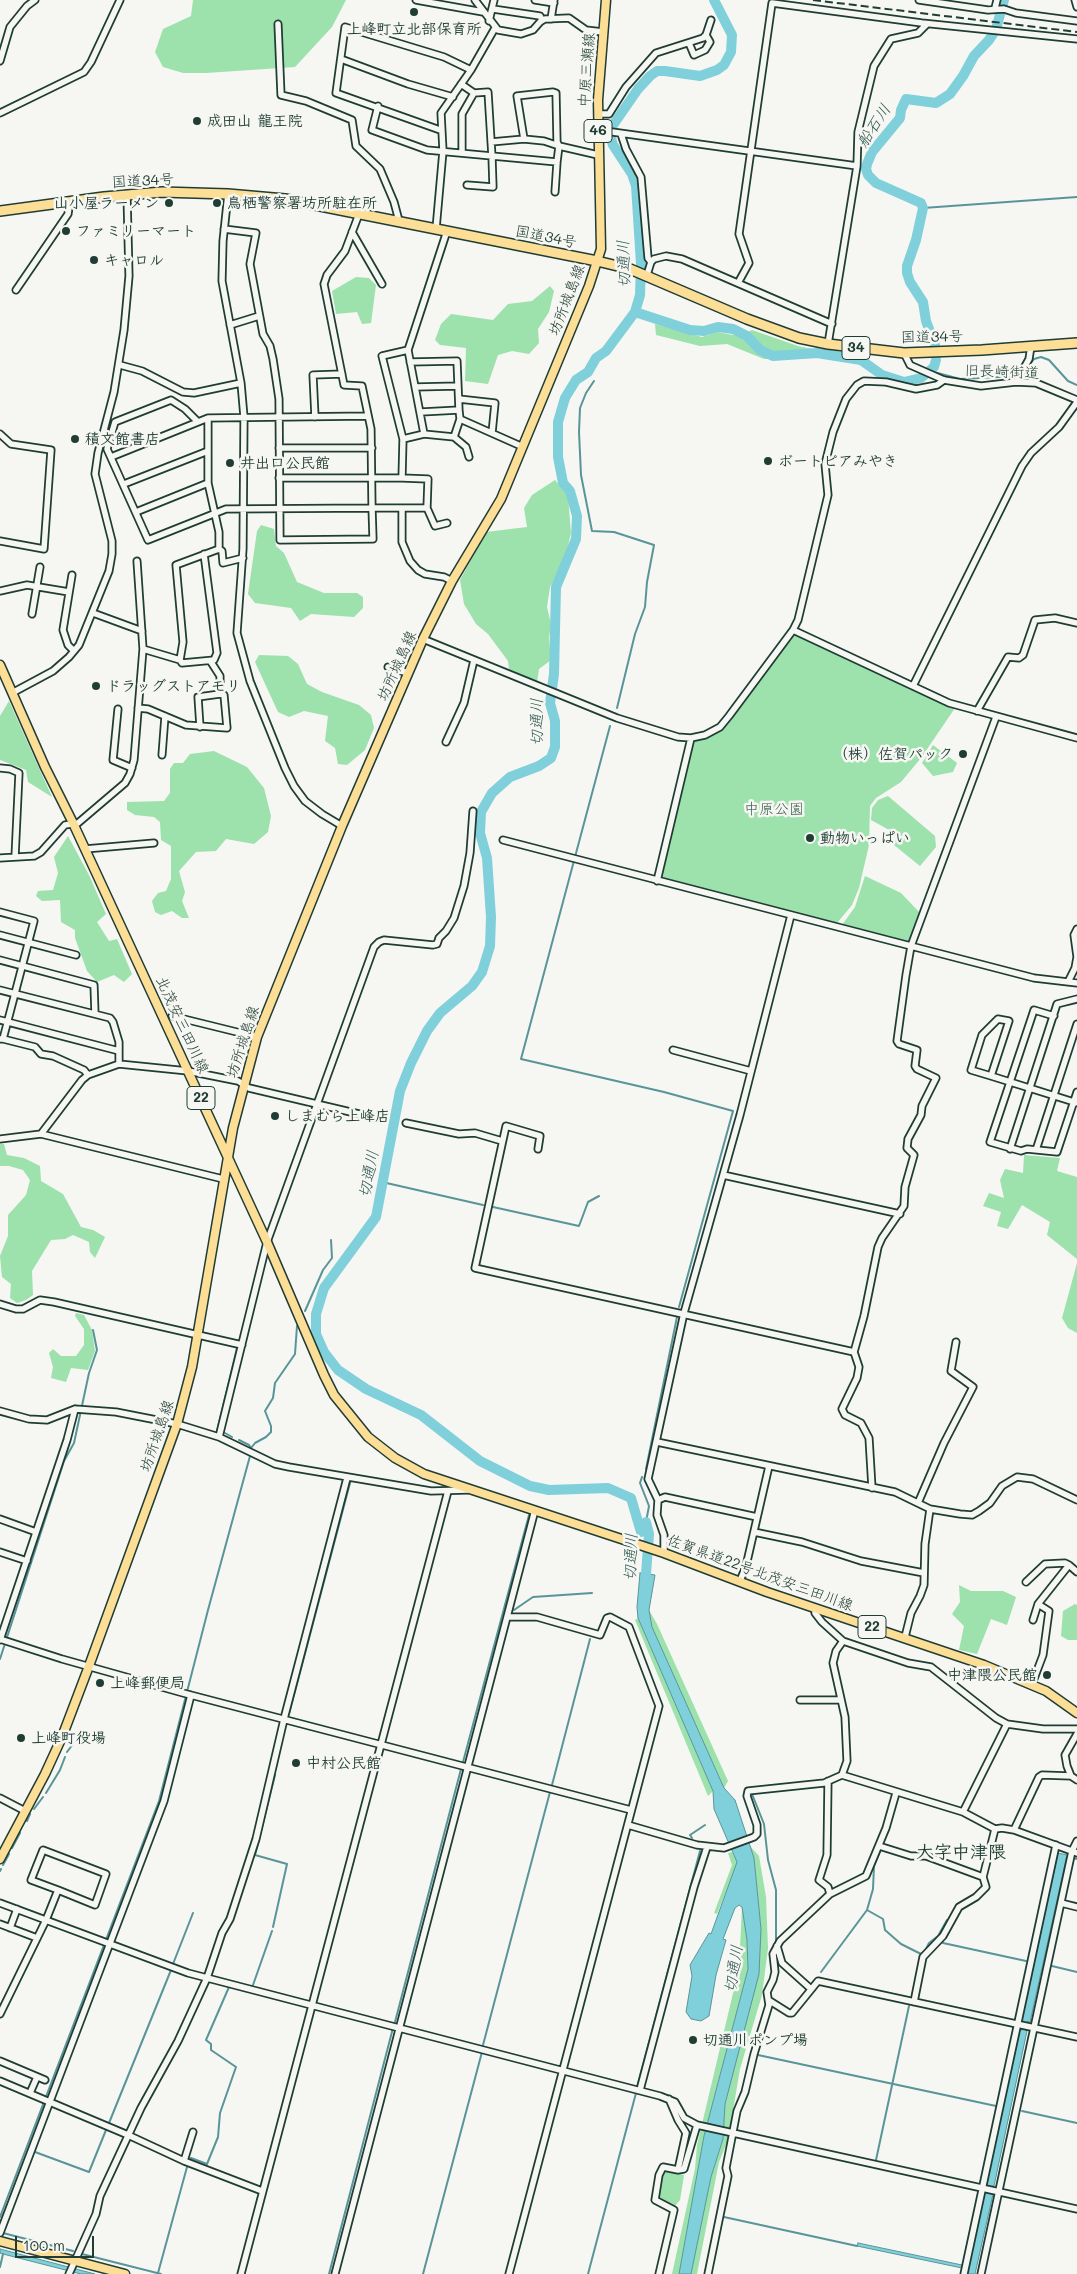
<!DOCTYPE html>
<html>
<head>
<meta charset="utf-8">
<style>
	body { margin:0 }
	#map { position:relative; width:1077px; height:2274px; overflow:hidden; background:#f6f6f2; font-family:Mali,sans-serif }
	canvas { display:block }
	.scale { position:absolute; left:15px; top:2236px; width:79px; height:22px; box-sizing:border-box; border:2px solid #1f3d34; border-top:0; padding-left:6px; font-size:15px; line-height:18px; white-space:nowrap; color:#1f3d34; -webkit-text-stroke:4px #f6f6f2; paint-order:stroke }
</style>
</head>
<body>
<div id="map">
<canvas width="1077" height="2274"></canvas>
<div class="scale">100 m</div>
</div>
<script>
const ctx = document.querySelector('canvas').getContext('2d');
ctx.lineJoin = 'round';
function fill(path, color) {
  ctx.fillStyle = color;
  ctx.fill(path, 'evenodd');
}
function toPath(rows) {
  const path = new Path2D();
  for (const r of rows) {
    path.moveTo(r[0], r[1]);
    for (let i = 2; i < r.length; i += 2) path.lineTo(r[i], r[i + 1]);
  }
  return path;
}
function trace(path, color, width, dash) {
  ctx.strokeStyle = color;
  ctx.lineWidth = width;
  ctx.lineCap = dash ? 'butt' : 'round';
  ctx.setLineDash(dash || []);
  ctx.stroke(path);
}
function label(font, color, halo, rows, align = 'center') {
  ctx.font = font + ' Mali,"Klee One",sans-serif';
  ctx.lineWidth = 5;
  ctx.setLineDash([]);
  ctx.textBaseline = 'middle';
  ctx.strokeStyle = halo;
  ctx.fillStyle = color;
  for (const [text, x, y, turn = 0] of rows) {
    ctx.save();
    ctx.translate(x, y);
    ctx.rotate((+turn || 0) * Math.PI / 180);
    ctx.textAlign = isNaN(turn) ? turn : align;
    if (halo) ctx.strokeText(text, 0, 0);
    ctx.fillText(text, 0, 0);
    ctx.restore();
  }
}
fill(toPath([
	[193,0,346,0,332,27,295,67,206,73,183,73,163,67,155,52,163,29,191,16],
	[356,277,369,278,376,285,371,323,362,324,357,312,336,314,332,291],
	[550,286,554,291,549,312,538,329,539,343,529,354,512,351,498,355,488,384,465,381,466,348,440,345,435,340,441,324,451,314,493,320,508,304,532,301],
	[655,324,702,337,717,332,738,336,752,330,798,346,817,350,812,358,764,359,727,344,700,346,656,335],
	[555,480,568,496,571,533,564,562,550,587,547,607,551,624,549,638,551,660,539,669,537,682,509,669,508,661,488,634,476,624,464,604,460,580,486,532,527,527,524,508,532,495],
	[261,525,274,529,276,546,284,553,297,582,324,593,357,593,363,597,363,608,354,617,311,614,300,621,291,608,255,603,248,594,257,531],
	[796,633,955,708,921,758,901,782,876,798,870,806,869,845,859,888,852,905,837,923,656,877,694,742,717,733,727,724],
	[259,655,288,656,298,664,307,684,322,692,359,705,371,715,374,728,365,750,347,765,338,764,335,748,325,741,328,716,304,711,289,717,278,712,255,662],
	[9,701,52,797,28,782,26,770,0,760,0,716],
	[933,745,957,763,953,772,933,776,922,763],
	[214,751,247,767,264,788,271,816,268,832,254,844,226,839,216,851,196,852,179,871,185,892,182,901,189,918,182,918,172,911,161,915,155,912,152,901,158,893,166,891,171,879,171,846,161,840,160,822,154,817,135,815,127,810,127,802,164,801,170,793,170,769,174,763,183,763,190,754],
	[888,796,935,836,936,847,920,866,894,845,896,839,891,831,871,820,872,808,878,800],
	[68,836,89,875,106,914,97,922,109,941,117,939,132,974,124,982,114,975,97,982,87,971,75,938,75,930,61,922,60,900,42,901,36,896,38,891,53,890,58,873,54,857],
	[865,876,901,893,920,913,909,942,842,925,855,907],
	[0,1144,4,1144,7,1155,24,1158,40,1166,41,1181,63,1194,81,1227,93,1230,105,1237,95,1258,90,1252,89,1242,73,1235,65,1239,51,1240,32,1271,33,1295,26,1300,17,1303,10,1298,11,1284,2,1277,0,1256,8,1236,8,1215,26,1195,30,1180,23,1170,9,1166,0,1166],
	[1024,1155,1060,1158,1057,1171,1077,1177,1077,1259,1047,1235,1050,1222,1022,1205,1008,1229,997,1226,1001,1212,983,1206,989,1193,1004,1198,1000,1180,1005,1169,1023,1173],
	[1077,1263,1077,1333,1068,1328,1062,1318],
	[76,1313,84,1315,92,1330,95,1351,88,1370,71,1368,66,1382,51,1378,53,1367,49,1353,53,1349,61,1356,76,1356,84,1345,84,1329,75,1316],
	[959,1585,971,1591,1003,1591,1016,1597,1007,1625,991,1619,977,1654,959,1650,964,1626,952,1614,960,1602],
	[1075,1604,1077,1605,1077,1640,1068,1640,1061,1636,1063,1611],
	[649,1610,657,1624,728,1781,724,1788,652,1627],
	[638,1618,713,1791,708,1796,635,1620],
	[749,1845,759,1856,766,1897,768,1948,762,1995,740,2069,728,2140,719,2162,697,2274,691,2274,711,2177,723,2139,725,2104,761,1929,754,1858],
	[732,1852,737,1862,735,1869,717,1914,714,1913,732,1865,728,1853],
	[742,1907,747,1940,748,1969,704,2136,679,2274,672,2274,695,2169,697,2145,739,1968],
	[666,2170,684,2175,680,2200,675,2206,658,2198,662,2174]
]), '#9de1ad');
const water = toPath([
	[640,1573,655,1575,649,1610,652,1627,724,1788,735,1800,754,1858,761,1929,759,1974,725,2104,723,2139,711,2177,691,2274,679,2274,704,2136,748,1969,747,1940,742,1907,739,1905,735,1908,723,1939,726,1940,716,1975,709,2016,701,2021,691,2019,686,2012,692,1976,690,1965,709,1933,711,1934,737,1862,714,1809,713,1791,638,1618,637,1607,640,1573],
	[1058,1853,1067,1855,1030,2022,1027,2021,1025,2030,1027,2031,994,2186,992,2186,990,2193,993,2194,975,2274,967,2274,985,2192,987,2192,989,2186,986,2184,1020,2030,1022,2030,1024,2021,1022,2020,1058,1853],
	[858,2243,962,2265,962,2268,857,2246,858,2243],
	[0,2249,95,2274,81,2274,3,2254,0,2253,0,2249]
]);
fill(water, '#80d0db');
trace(water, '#599598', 1);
trace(toPath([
	[923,208,1077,197],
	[930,371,960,379,1017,376],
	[1023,373,1034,359,1041,357,1049,360,1068,381,1077,385],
	[594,381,586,393,580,408,579,432,581,475,592,531,614,532,654,545,647,582,645,607,635,634,617,708],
	[610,726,521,1059,664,1092,733,1111,679,1307],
	[382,1182,483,1205],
	[493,1207,579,1226,588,1202,599,1196],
	[305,1311,323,1270,332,1258,331,1240],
	[217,1431,237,1348],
	[225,1433,232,1437],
	[239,1440,249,1445,251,1448,255,1443,266,1437,271,1432,271,1426,265,1411,273,1398,275,1383,295,1354,297,1326],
	[646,1469,677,1317],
	[642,1477,640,1483,649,1506,646,1522],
	[514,1610,533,1597,592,1593],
	[0,1659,64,1461,74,1443,89,1373,97,1350,93,1330],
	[289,1714,350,1483],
	[67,1752,73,1744],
	[463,1762,529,1515],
	[552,1785,590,1639],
	[46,1793,60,1770,65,1757],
	[752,1794,764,1824,768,1860,776,1890,776,1941],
	[34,1809,43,1797],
	[27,1821,30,1814],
	[692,1838,690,1835,705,1825],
	[12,1848,20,1833],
	[881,1849,874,1866,873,1889,867,1910,883,1919,885,1930,901,1944,921,1954,912,1996],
	[1074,1858,1077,1859],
	[3,1865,9,1854],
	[0,1871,1,1869],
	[273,1927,287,1864,255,1855,275,1775],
	[943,1943,1026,1961],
	[921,1954,925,1951,929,1943,938,1936,947,1920],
	[173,1964,193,1913],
	[1052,1966,1077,1972],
	[821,1972,867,1910],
	[253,1985,272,1931],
	[395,2022,461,1769],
	[483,2045,550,1792],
	[758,2055,996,2106],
	[637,2087,700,1851],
	[1022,2111,1077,2123],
	[109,2123,171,1970],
	[35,2152,89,2172,106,2130],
	[189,2160,191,2158,207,2164,218,2137,220,2113,236,2067,211,2050,211,2044,206,2040,229,1987],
	[876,2160,909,2006],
	[0,2217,159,1801,208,1610,250,1456],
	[724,2217,857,2246],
	[3,2233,73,2251],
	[82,2254,161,2274],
	[0,2267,3,2254],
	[158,2273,187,2167],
	[329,2274,393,2028],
	[423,2274,482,2052],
	[588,2274,636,2093]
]), '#599598', 2);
trace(toPath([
	[635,312,690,330,704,331,718,327,733,329,747,336,760,350,773,356,817,353,861,360,882,375,904,382,921,378,934,367,936,360],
	[935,345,926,321,923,302,910,282,907,273,907,266,916,240,923,208,921,203,876,183,868,175,866,169,867,164,872,152,900,118,901,110,906,99,936,103,950,94,963,76,974,56,989,40,996,29,1004,0],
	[645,1587,649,1534,646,1522,641,1532,631,1498,608,1488,549,1490,530,1486,480,1461,421,1415,366,1389,338,1370,324,1352,316,1334,316,1314,324,1288,376,1217,400,1091,411,1063,427,1031,440,1013,472,986,482,972,490,946,491,917,487,858,480,833,481,812,492,793,510,777,539,766,551,758,555,747,555,721,550,703,554,674,556,587,576,539,577,516,570,491,563,483,558,457,558,422,565,398,576,380,588,372,596,358,606,351,635,312,640,295,641,264,636,186,632,174,613,145,610,135,611,128,638,89,650,76,657,71,665,71,700,76,717,70,724,65,731,52,732,35,714,0]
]), '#80d0db', 10);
const minor = toPath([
	[416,0,483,12],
	[475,0,498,30,521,34,533,30,540,22,545,19,569,18,586,30,603,32],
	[535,0,554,3],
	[919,0,988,10,1004,9,1016,13,1077,21],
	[1075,0,1077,7],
	[995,8,997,0],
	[493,9,540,16,542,20],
	[551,19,554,0],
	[489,21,494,0],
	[278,24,281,95,306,101,352,120,356,146,380,169,394,202,398,217,397,222],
	[689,43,694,55,705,50,710,42,706,35,711,20],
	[341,59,408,84,453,97],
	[0,61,10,27,27,6,35,0],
	[461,84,474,93,488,92,492,157,493,187,467,185],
	[378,106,372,130,427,150,557,162,559,146,598,155],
	[0,113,84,72,91,62,120,0],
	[598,114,609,114,626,87,656,53,703,38,706,35],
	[440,130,336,93,345,27,444,57,471,70],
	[598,130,857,166],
	[621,134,626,149,641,177,648,258,651,262],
	[524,139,517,96,553,92,556,93,557,142,559,146],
	[491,142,524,139,544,141,559,146],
	[462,153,462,114,474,93],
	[555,192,557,162],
	[228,194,223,241,222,281,241,383,244,417,243,549,237,633,250,681,285,768,294,786,305,801,322,814,342,826],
	[224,229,256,233,250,264,263,334,270,346,273,359,279,399,280,540,373,539,372,508,402,508,402,542,410,561,418,570,425,574,444,577,452,581],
	[436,229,443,151,441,113,471,70,495,28],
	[352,232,382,284],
	[647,275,651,262,654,259,666,256,682,259,832,324],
	[738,283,749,263,739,234,772,3,922,23,1077,39],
	[16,290,68,214,70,201],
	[230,325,259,316],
	[828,344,857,166,858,132,874,66,891,39,918,33,927,24],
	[904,353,910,365,944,380,981,386,1016,382,1036,383,1077,400],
	[410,362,457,361,459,410],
	[120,365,142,371,183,392,194,393,241,383],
	[1016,382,1029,359,1031,346],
	[415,387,458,386],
	[459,399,495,403,492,433],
	[421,412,459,410,460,419,523,447],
	[315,417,313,375,342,374],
	[208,418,208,483,219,532,219,549],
	[197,421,185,409,171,400,115,422,107,449,148,540,226,509,372,508,371,429,362,386,344,385,324,284,327,275,345,251,359,214],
	[0,434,11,444,51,450,44,549,0,541],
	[424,434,408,350,447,231],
	[454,437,466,447,469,457],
	[403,439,382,356,408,350],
	[279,448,372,448],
	[111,457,208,418,368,416],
	[279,478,402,478,403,439,424,434,454,437,460,419],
	[124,484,208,451],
	[402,508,427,508,428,479,402,478],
	[427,508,435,526,447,523],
	[136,512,208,483],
	[72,575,63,630,68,645,74,651],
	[0,591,27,585,69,592],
	[93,613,142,631],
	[32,614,40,567],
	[793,630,949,703,1077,738],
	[423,639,617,718,678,737,691,738,705,735,720,727,729,716,793,630,798,620,828,495,825,464,833,432,846,399,857,385,864,381,886,382,916,389,937,385,944,380],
	[143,649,180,660,182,663,214,660,217,653,204,554],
	[180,660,183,642,176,565,219,549,222,551,223,563,243,558],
	[388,667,408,673],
	[913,686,1022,466,1031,453,1059,427,1077,402],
	[12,693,53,671,69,657,79,645,109,571,112,554,112,541,95,474,98,453,114,392,124,330,129,276,127,195],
	[138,708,148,709,186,725,227,728,224,695,220,694,220,676,211,662],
	[118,709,113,760,132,768],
	[977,711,1008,657,1019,658,1023,655,1035,620,1055,618,1077,623],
	[200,727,198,697,220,694],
	[446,742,464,703,474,660],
	[162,755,165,716],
	[0,768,10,769,19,773,15,857],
	[503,840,1034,978,1077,983],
	[85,849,154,843],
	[0,858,34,856,41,852,65,825,78,823,125,783,130,774,134,760,143,649,137,561],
	[657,881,691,738],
	[0,912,34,921,3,1039,0,1039],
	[0,935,76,955],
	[0,960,94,985,95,1014],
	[1068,982,1075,968,1077,957,1074,935,1077,929],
	[0,990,110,1018,113,1022,119,1042,119,1064],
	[172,1016,257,1037],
	[1054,1016,1034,1010,990,1142,1021,1151,1027,1149,1057,1152,1077,1092],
	[0,1020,119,1051],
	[3,1039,35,1047,41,1054,53,1056,84,1070,88,1075],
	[673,1050,751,1071],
	[991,1076,1009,1021,998,1019,982,1035,971,1070,991,1076,1074,1102,1075,1103],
	[406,1123,459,1134,475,1133,502,1141],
	[41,1134,82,1080,88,1075,119,1064,188,1071,238,1081,249,1088,376,1118],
	[0,1139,41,1134,223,1179],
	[538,1149,540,1136,506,1126,475,1268,854,1352],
	[1010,1149,1057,1004,1077,999],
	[1036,1150,1077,1024],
	[723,1175,900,1214],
	[0,1304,16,1309,23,1309,40,1300,54,1302,242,1345],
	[0,1411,29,1419,47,1420,75,1409,116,1412,177,1424,219,1437,275,1464,289,1467,431,1491,468,1490],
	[219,1437,267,1242,374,947,379,942,384,940,433,945,437,944,439,938,446,931,454,918,464,886,470,853,473,811],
	[657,1442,895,1492,930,1509,960,1514,972,1515,979,1511,990,1503,1002,1486,1017,1477,1033,1479,1077,1500],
	[872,1488,869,1438,861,1423,845,1415,842,1409,857,1378,859,1367,854,1352,864,1316,878,1247,882,1238,904,1206,905,1187,914,1155,907,1148,908,1139,921,1115,922,1106,936,1078,917,1069,915,1066,917,1050,899,1044,897,1041,906,975,911,946,996,717],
	[658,1500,665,1497,757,1517],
	[918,1503,944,1443,973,1387,951,1371,956,1342],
	[0,1519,36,1532],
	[754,1532,802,1542,861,1561,924,1573],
	[0,1552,27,1561],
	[664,1553,664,1535,657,1515,658,1500,648,1479,684,1313,740,1115,791,915],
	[740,1581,746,1566,769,1466],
	[1026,1582,1045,1564,1065,1563,1069,1565],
	[815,1608,815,1613,822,1622,843,1641,908,1663,931,1667,996,1718,1007,1724,1043,1729,1077,1729],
	[507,1617,537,1617,600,1635,607,1618,610,1617,629,1627,659,1706,509,2274],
	[1033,1620,1038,1604],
	[905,1637,911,1613,920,1596,924,1585,925,1544,930,1509],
	[0,1639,62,1659,183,1693,631,1810],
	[0,1640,67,1440,75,1409],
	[1032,1684,1043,1655,1049,1611,1038,1604,1069,1565,1077,1572],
	[800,1700,841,1700],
	[1077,1734,1065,1755,1067,1766,1071,1776,1077,1780],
	[842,1775,963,1812,995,1829],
	[828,1781,827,1855,819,1880,828,1887,830,1894],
	[0,1798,25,1811],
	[963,1812,1007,1724],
	[628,1825,697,1845,724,1848,754,1837,757,1834,757,1825,747,1796,748,1791,824,1783,842,1775,847,1761,845,1717,833,1663,836,1651,843,1641],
	[995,1829,1002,1828,1014,1830,1077,1853],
	[1014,1830,1039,1777,1042,1775,1071,1776],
	[879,1846,911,1856,926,1856,983,1877],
	[0,1903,188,1973,660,2096,675,2102,684,2118,697,2125,1077,2209],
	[1061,1903,1077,1907],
	[0,1924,37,1938],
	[10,1928,17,1909],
	[777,1946,782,1963,811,1989],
	[770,2001,789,2013,792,2013,818,1981,1077,2037],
	[914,2002,923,1957,943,1936,959,1907,976,1897,986,1887,983,1877,995,1829],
	[0,2014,46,1920,58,1890,31,1880,43,1850,106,1874,95,1905,58,1890],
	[0,2061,45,2080],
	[0,2081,128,2135,184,2161,262,2191],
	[640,2090,694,1887,707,1847],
	[30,2093,37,2077],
	[669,2099,678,2120,686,2133,678,2170],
	[184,2161,193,2132],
	[0,2233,164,1801,191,1695],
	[69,2274,96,2214,100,2196,141,2108,178,2041,207,1978,222,1933,230,1919,256,1839,285,1715,347,1478],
	[241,2274,448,1491],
	[335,2274,535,1510],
	[659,2274,674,2210,655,2200,659,2175,663,2167,678,2170,684,2169,697,2125],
	[708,2274,728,2176,726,2168,737,2111,745,2092,754,2054,769,2005,767,1992,773,1980,775,1972,773,1954,780,1941,830,1894,866,1876,886,1828,896,1793],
	[964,2274,1056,1845],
	[981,2274,1072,1851,1077,1841]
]);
const major = toPath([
	[0,665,45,767,73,823,267,1242,324,1375,334,1395,368,1437,395,1458,424,1474,664,1553,767,1592,984,1665,1046,1691,1077,1713],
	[0,1859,45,1774,62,1737,89,1666,177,1424,192,1367,233,1128,257,1037,342,826,423,639,452,581,501,499,589,286,601,249,598,100,606,0],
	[0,2241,125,2274]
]);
const highway = toPath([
	[0,211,104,197,162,192,228,194,285,199,597,261,630,269,747,319,799,338,828,344,904,353,982,350,1077,343]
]);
trace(minor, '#1f3d34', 9);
trace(major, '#1f3d34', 11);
trace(highway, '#1f3d34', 12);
trace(minor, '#f6f6f2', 5.5);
trace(major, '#fcde96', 8);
trace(highway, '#fcde96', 9);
trace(toPath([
	[813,0,1077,32]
]), '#1f3d34', 2, [8, 4]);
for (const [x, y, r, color] of [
	[414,12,5,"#1f3d34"],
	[197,121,5,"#1f3d34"],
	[169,203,5,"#1f3d34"],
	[217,203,5,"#1f3d34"],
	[66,231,5,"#1f3d34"],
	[94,260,5,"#1f3d34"],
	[75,439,5,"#1f3d34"],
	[768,461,5,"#1f3d34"],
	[230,463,5,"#1f3d34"],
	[96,686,5,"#1f3d34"],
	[963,754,5,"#1f3d34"],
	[810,838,5,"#1f3d34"],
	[275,1116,5,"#1f3d34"],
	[1047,1675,5,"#1f3d34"],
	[100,1683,5,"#1f3d34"],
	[21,1738,5,"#1f3d34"],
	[296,1763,5,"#1f3d34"],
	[693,2040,5,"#1f3d34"]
]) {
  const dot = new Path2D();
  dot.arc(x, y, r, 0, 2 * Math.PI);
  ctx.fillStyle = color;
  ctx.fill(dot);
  trace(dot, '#f6f6f2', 2);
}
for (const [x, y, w] of [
	[598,131,28],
	[856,348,28],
	[201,1098,28],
	[872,1627,28]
]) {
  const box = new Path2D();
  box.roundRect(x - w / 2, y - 11.5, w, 23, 4);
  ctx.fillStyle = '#f6f6f2';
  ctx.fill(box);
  trace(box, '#1f3d34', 1);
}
label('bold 14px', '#1f3d34', null, [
	["46",598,131],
	["34",856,348],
	["22",201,1098],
	["22",872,1627]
]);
label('bold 15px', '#1f3d34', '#f6f6f2', [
	["上峰町立北部保育所",414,29,"center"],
	["成田山 龍王院",207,121],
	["山小屋ラーメン",159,203,"right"],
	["鳥栖警察署坊所駐在所",227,203],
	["ファミリーマート",76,231],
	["キャロル",104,260],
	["積文館書店",85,439],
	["ボートピアみやき",778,461],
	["井出口公民館",240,463],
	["ドラッグストアモリ",106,686],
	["（株）佐賀パック",953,754,"right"],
	["動物いっぱい",820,838],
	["しまむら上峰店",285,1116],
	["中津隈公民館",1037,1675,"right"],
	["上峰郵便局",110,1683],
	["上峰町役場",31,1738],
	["中村公民館",306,1763],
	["切通川ポンプ場",703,2040]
], 'left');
label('15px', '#1f3d34', '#f6f6f2', [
	["中原三瀬線",587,70,-86],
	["国道34号",143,181,-3],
	["国道34号",546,237,11],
	["坊所城島線",567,300,-69],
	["国道34号",932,337,-1],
	["旧長崎街道",1002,372,2],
	["坊所城島線",397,666,-66],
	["北茂安三田川線",182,1025,65],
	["坊所城島線",243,1042,-72],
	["坊所城島線",157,1436,-71],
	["佐賀県道22号北茂安三田川線",760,1573,20]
]);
label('15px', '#385e4c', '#f6f6f2', [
	["中原公園",774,809]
]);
label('italic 16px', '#325a55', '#f6f6f2', [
	["船石川",874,126,-57],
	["切通川",624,264,-92],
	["切通川",537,722,-90],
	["切通川",369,1174,-79],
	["切通川",631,1557,-88],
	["切通川",734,1969,-81]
]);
label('bold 18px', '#1f3d34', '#f6f6f2', [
	["大字中津隈",961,1852]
]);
</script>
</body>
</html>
